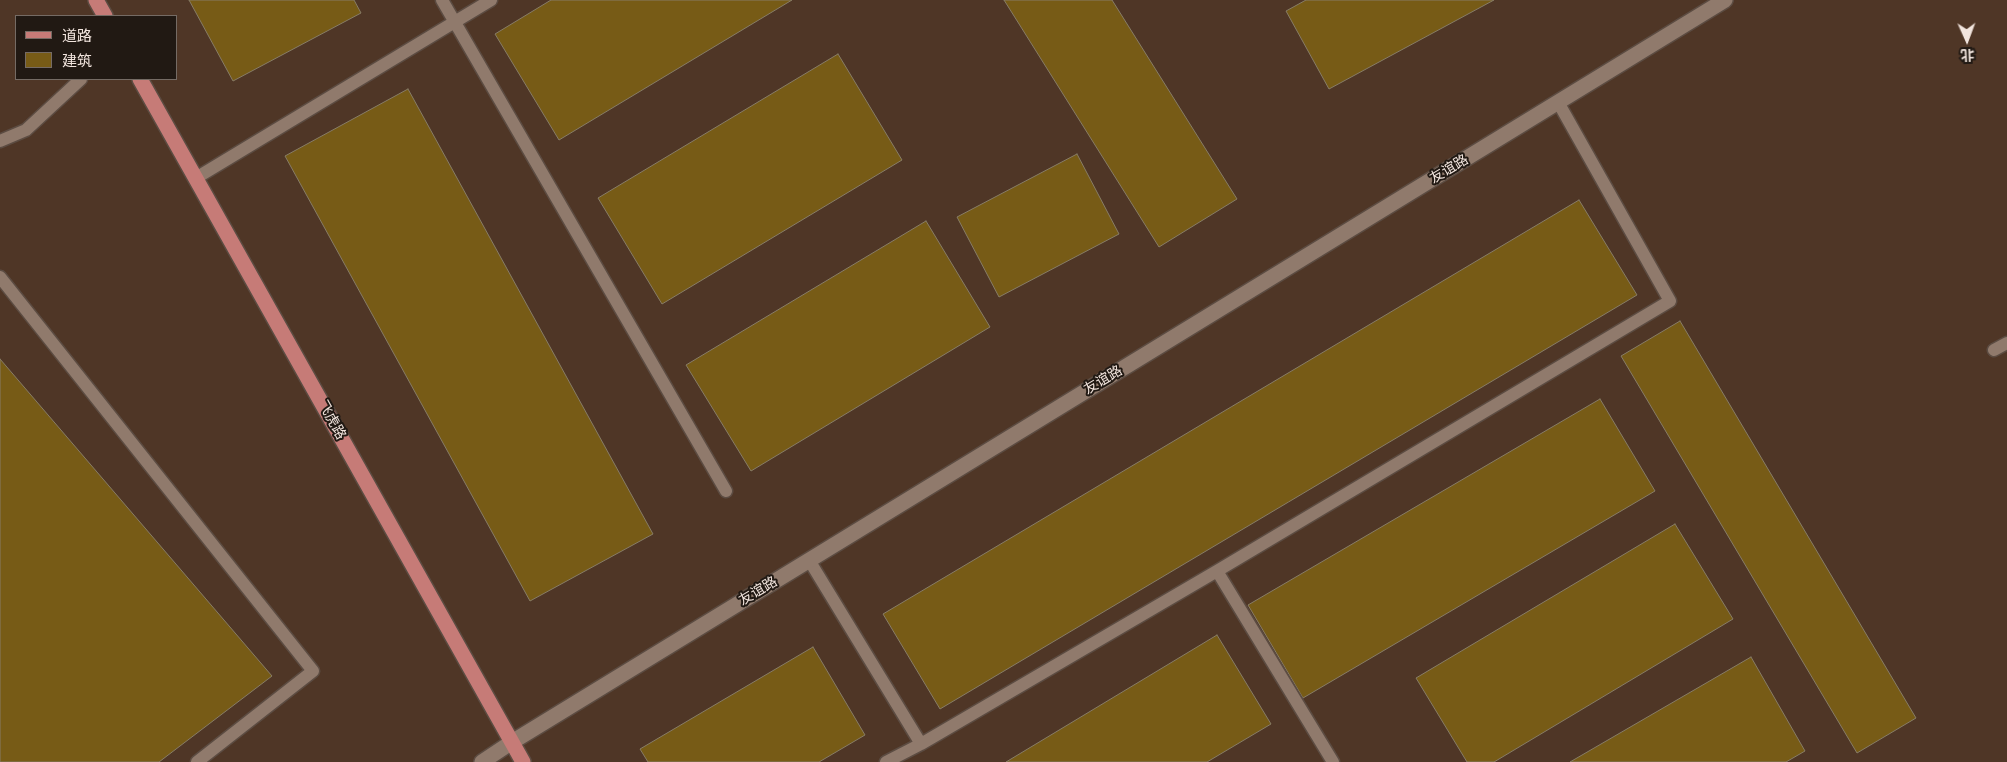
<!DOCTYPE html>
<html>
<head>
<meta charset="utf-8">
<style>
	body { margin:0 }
	#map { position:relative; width:2007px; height:762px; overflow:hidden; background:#412e23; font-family:"Playfair Display","Noto Sans SC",serif }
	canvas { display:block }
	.legend { position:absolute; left:15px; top:15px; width:162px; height:65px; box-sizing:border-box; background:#211913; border:1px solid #756b64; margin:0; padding:6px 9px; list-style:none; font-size:15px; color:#f2e5de }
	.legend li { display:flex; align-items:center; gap:10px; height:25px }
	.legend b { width:25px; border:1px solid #756b64 }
	.north { position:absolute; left:1942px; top:15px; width:50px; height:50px; -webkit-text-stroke:4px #211913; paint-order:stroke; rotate:178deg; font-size:14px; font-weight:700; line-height:20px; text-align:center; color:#f2e5de }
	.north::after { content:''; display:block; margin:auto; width:18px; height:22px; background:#f2e5de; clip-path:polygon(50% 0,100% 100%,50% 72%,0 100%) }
</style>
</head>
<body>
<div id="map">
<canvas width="2007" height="762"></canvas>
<ul class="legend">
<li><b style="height:6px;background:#c67b77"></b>道路</li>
<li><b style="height:14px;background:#775b16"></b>建筑</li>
</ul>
<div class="north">北</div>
</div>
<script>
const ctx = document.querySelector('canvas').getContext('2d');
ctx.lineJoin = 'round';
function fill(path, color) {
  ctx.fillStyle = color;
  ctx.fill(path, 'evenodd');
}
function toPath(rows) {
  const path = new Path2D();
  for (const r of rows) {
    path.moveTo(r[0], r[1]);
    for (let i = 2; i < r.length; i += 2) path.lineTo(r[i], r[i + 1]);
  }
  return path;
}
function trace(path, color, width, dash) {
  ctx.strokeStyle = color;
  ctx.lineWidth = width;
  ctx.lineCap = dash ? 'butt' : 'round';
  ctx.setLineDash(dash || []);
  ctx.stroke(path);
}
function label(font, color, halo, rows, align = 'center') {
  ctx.font = font + ' "Playfair Display","Noto Sans SC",serif';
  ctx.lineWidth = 4;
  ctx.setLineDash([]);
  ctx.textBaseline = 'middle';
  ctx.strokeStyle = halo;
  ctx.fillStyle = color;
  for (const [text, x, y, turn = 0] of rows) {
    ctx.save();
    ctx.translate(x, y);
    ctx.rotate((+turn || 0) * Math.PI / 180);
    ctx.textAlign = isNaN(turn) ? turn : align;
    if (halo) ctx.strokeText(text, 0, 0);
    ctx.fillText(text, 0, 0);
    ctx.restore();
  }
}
fill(toPath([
	[0,0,2007,0,2007,762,0,762],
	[16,16,176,16,176,79,16,79]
]), '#4f3626');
const building = toPath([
	[189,0,354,0,361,13,233,81,189,0],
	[551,0,792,0,559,140,495,34,551,0],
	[1004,0,1112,0,1237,199,1159,247,1004,0],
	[1306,0,1494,0,1329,89,1286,11,1306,0],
	[838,54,902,160,662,304,598,198,838,54],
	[408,89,653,534,530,601,285,156,408,89],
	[1077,154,1119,234,999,297,957,217,1077,154],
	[1579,200,1637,295,940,709,883,614,1579,200],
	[926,221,990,327,751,471,686,365,926,221],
	[1680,321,1916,718,1857,753,1621,356,1680,321],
	[0,359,272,676,159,762,0,762,0,359],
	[1600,399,1655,491,1303,698,1248,605,1600,399],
	[1675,524,1733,619,1494,762,1467,762,1416,678,1675,524],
	[1217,635,1271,724,1207,762,1006,762,1217,635],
	[813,647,865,735,819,762,648,762,640,749,813,647],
	[1751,657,1805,751,1786,762,1570,762,1751,657]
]);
fill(building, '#775b16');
trace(building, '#877c66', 1);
const lane = toPath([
	[442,0,726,491],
	[0,141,26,130,81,79],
	[196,178,491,0],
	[0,277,313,671,197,762],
	[1994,350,2007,343],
	[809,560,921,744,886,762],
	[1217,571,1333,762],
	[921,744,1217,571,1670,301,1558,102]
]);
const secondary = toPath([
	[482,762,512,742,1725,0]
]);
const primary = toPath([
	[96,0,105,16],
	[140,79,523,762]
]);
trace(lane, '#5c4c42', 15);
trace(secondary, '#5c4c42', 18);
trace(primary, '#5c4c42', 18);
trace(lane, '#907a6c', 12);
trace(secondary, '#907a6c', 15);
trace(primary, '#c67b77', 15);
label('14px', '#f2e5de', '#211913', [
	["友谊路",1449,169,-31],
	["友谊路",1103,380,-31],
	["飞虎路",332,420,61],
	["友谊路",758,591,-31]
]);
</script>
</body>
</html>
